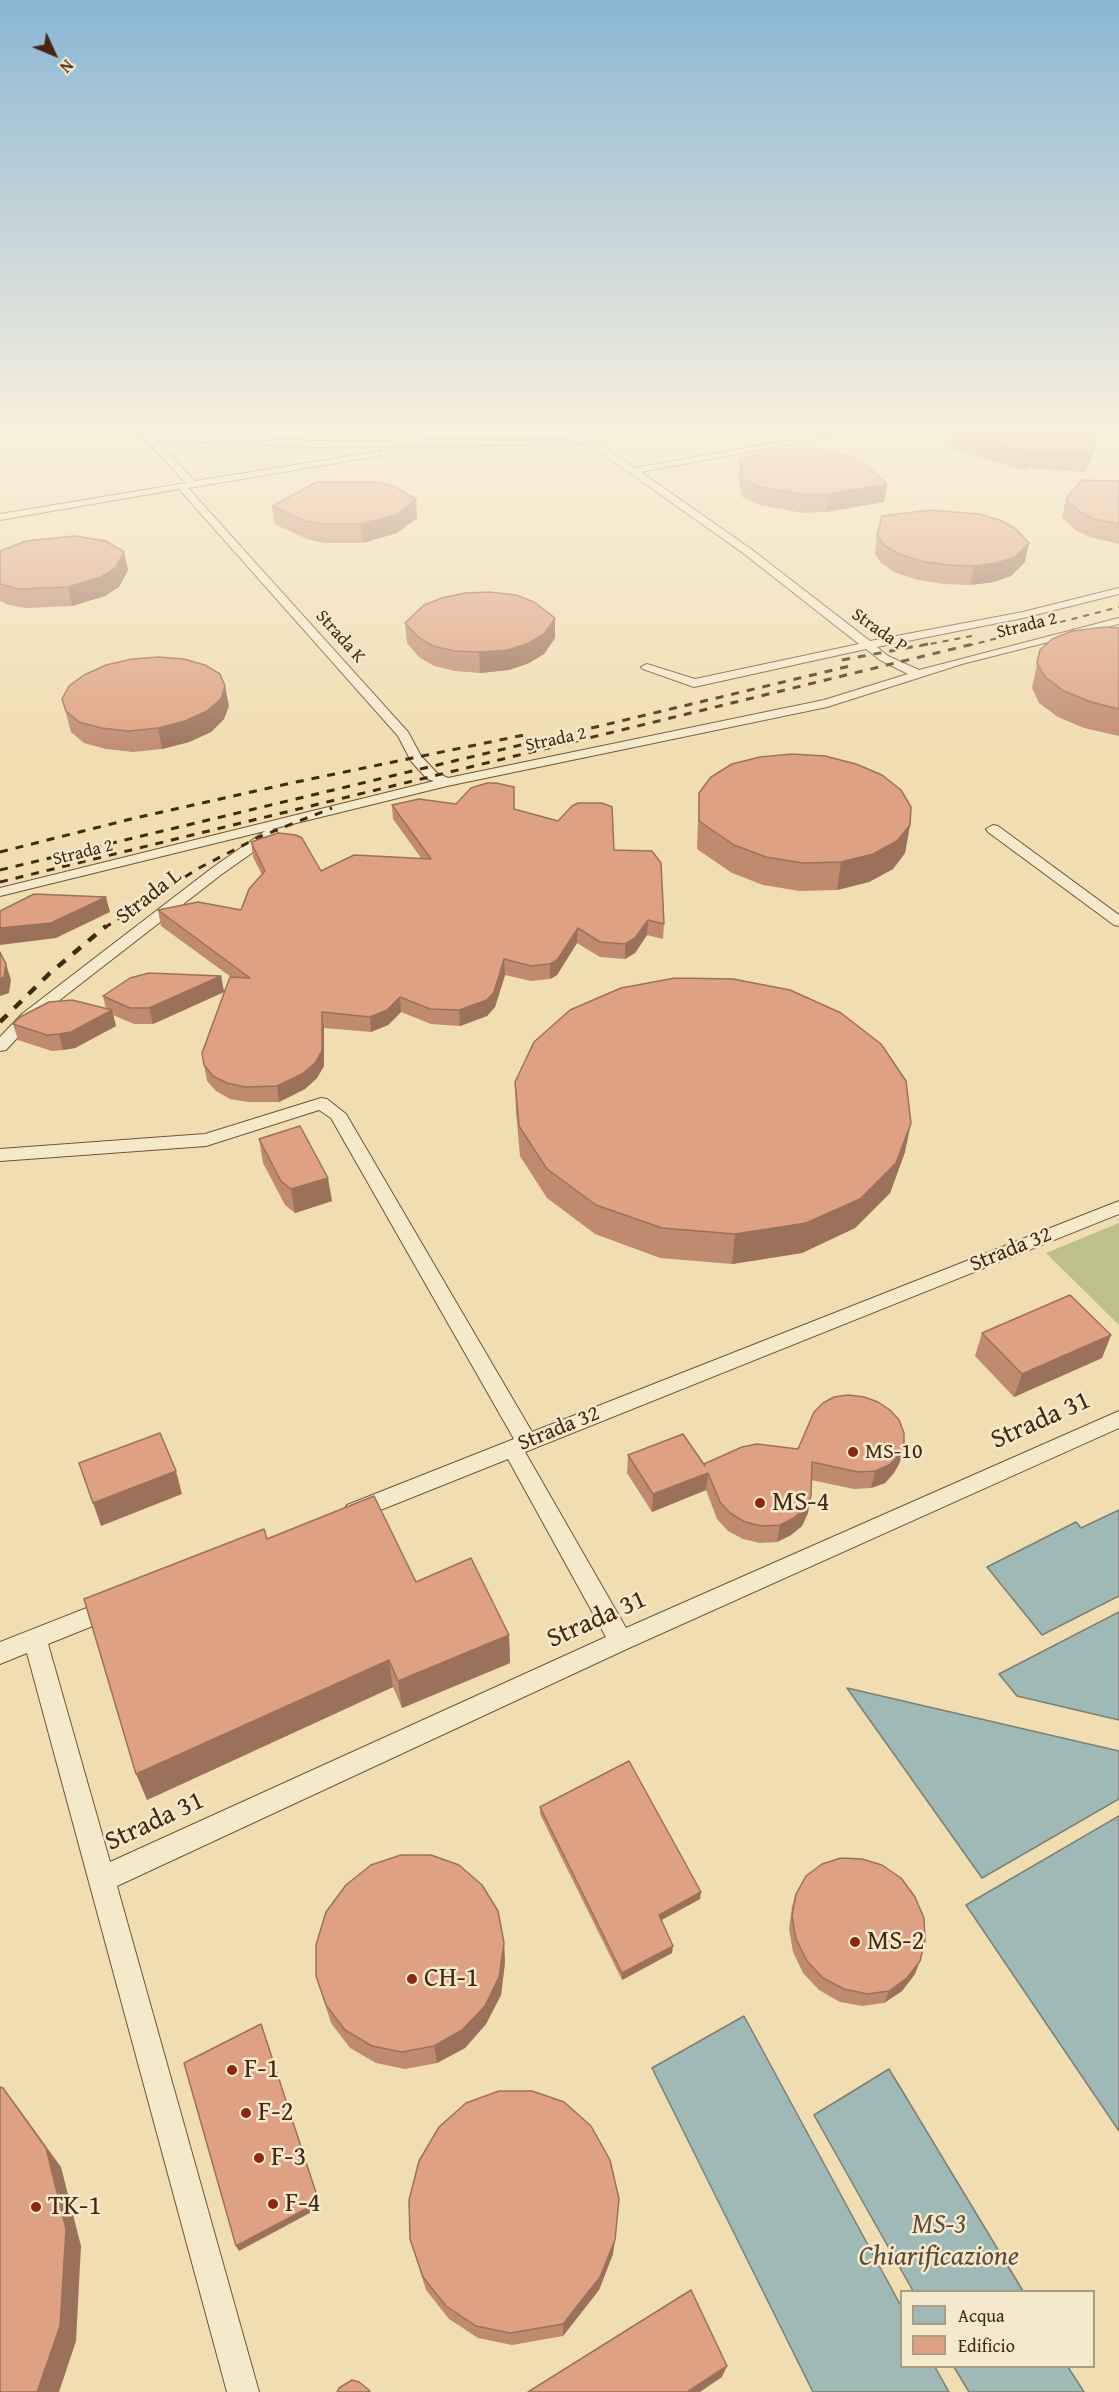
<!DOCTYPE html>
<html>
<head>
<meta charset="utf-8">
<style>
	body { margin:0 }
	#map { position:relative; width:1119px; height:2392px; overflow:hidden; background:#f0ddb1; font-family:"Gentium Book Plus",serif }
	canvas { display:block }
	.legend { position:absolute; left:900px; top:2290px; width:195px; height:78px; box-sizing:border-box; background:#f5e9cc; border:2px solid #af9b82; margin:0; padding:8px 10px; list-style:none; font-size:18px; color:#462712 }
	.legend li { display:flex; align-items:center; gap:12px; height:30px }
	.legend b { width:30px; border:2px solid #af9b82 }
	.north { position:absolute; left:24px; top:24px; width:60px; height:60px; -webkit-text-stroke:4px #f5e9cc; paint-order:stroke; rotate:134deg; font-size:16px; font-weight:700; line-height:24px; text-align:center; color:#462712 }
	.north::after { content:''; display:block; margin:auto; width:21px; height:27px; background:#462712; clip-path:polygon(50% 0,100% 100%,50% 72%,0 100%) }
</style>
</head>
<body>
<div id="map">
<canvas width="1119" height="2392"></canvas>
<ul class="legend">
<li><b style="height:16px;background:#9eb9b6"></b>Acqua</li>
<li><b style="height:16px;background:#dfa183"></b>Edificio</li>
</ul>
<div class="north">N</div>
</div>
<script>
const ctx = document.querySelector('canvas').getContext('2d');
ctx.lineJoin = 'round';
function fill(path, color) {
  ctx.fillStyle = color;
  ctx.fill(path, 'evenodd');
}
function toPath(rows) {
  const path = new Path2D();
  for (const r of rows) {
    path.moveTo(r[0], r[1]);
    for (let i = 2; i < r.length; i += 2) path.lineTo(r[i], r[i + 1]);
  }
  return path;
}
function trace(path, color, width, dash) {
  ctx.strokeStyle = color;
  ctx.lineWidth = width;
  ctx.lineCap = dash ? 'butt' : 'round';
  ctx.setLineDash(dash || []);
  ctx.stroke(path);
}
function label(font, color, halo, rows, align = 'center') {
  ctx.font = font + ' "Gentium Book Plus",serif';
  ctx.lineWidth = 5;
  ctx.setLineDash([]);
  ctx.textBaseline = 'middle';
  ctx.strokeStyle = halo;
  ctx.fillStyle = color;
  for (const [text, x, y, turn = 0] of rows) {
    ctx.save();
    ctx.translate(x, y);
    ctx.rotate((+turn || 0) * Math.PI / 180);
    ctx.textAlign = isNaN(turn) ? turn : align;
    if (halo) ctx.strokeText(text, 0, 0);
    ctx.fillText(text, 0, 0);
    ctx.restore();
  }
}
fill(toPath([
	[1119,1223,1119,1325,1046,1253]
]), '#bcc089');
const water = toPath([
	[1119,1510,1119,1596,1042,1635,987,1567,1076,1522,1081,1528,1119,1510],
	[1119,1612,1119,1720,1017,1696,999,1674,1119,1612],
	[847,1688,1119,1751,1119,1799,982,1878,847,1688],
	[1119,1816,1119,2131,966,1905,1119,1816],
	[744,2016,901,2306,902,2366,935,2367,949,2392,813,2392,652,2068,744,2016],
	[889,2069,1023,2291,913,2291,814,2115,889,2069],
	[954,2367,1068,2367,1084,2392,969,2392,954,2367]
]);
fill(water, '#9eb9b6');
trace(water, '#7b7f74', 1.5);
const service = toPath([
	[62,428,316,441,582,439,569,428,579,428,635,468,855,428,875,428,641,472,751,549,870,641,1023,612,1119,588,1119,594,1023,618,877,647,888,656,919,670,1119,618,1119,624,962,664,827,707,447,786,272,829,278,833,276,836,222,874,34,1020,6,1050,0,1051,0,1037,22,1014,212,868,265,831,0,896,0,888,434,781,427,779,411,761,398,736,179,489,0,520,0,514,186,483,145,439,66,431,62,428],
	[156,440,316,447,589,444,743,553,859,644,695,679,647,664,641,667,643,669,694,687,866,649,880,660,908,674,824,700,448,778,437,773,421,756,408,732,188,488,378,456,381,455,381,451,195,481,156,440],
	[993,825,998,826,1119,915,1119,926,1114,925,988,832,986,829,993,825],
	[321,1098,327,1099,346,1114,532,1432,1119,1201,1119,1214,525,1452,626,1628,1119,1411,1119,1428,629,1648,117,1886,259,2392,227,2392,27,1653,0,1664,0,1642,112,1598,120,1601,123,1608,120,1615,48,1644,110,1862,606,1637,508,1459,363,1517,355,1520,347,1517,344,1511,347,1505,514,1439,331,1118,319,1110,206,1146,0,1161,0,1149,205,1134,321,1098]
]);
trace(service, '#70543a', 2);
fill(service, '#f5e9cc');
trace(toPath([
	[919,646,977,635],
	[967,646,1119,607]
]), '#462712', 2, [6, 6]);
trace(toPath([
	[842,660,928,644],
	[0,852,135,818,296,782,529,734],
	[0,870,854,665],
	[0,882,973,644],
	[104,928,199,868,259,837,332,808]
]), '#462712', 3, [8, 8]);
trace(toPath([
	[0,1022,49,974,106,926]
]), '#462712', 4.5, [10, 10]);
fill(toPath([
	[953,431,1098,433,1094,450,1085,472,1026,468,1026,471,950,448],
	[740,460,887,484,884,502,826,512,803,513,759,505,742,497,738,477],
	[1119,481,1119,544,1090,537,1075,530,1062,517,1066,499],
	[416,499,417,518,397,533,363,543,324,543,307,539,274,524,272,506],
	[877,535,1025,562,1011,576,994,582,970,585,944,584,918,580,896,573,882,564,875,554],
	[0,551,124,552,128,570,119,587,105,596,72,606,25,608,9,605,0,601],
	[405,623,555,638,544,654,529,663,509,670,480,673,455,671,434,666,419,657,407,643],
	[1119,628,1119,736,1084,728,1058,717,1039,703,1032,688,1040,650],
	[62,699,229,706,224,719,211,732,189,742,162,749,133,752,106,749,84,743,71,732],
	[699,793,910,825,905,853,893,869,869,882,837,890,800,891,763,885,732,873,697,849],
	[456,804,514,809,614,850,664,924,663,939,647,935,635,953,625,959,600,957,577,943,557,975,550,979,531,981,505,975,495,1007,487,1016,460,1026,431,1024,401,1012,388,1025,371,1032,324,1028,324,1066,317,1078,305,1089,279,1102,248,1102,230,1099,216,1091,207,1081,202,1053,224,992,153,1024,134,1024,113,1015,116,1026,75,1048,63,1050,52,1051,18,1040,13,1024,106,1009,103,996,221,976,224,991,231,977,161,926,158,910,241,910,262,875,253,857,251,842,321,871,421,858,393,819,392,805],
	[515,1082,905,1152,890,1193,855,1228,802,1253,732,1264,660,1258,595,1234,547,1198,520,1156,516,1112],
	[259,1139,332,1201,295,1213,285,1205,263,1163],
	[982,1333,1111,1335,1102,1358,1014,1397,975,1356],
	[628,1455,704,1465,704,1464,900,1462,894,1473,885,1483,871,1488,854,1489,811,1480,808,1513,802,1526,791,1535,777,1542,760,1543,743,1539,728,1531,717,1519,706,1490,652,1512,627,1473],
	[267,1539,416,1582,509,1635,510,1663,402,1708,393,1687,147,1800],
	[540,1807,700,1899,661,1920,672,1953,622,1980,540,1814],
	[796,1894,915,1974,902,1991,884,2003,862,2006,840,2002,819,1990,803,1973,793,1952,789,1929,792,1907],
	[504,1943,505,1962,501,1995,486,2024,465,2048,437,2063,405,2069,376,2063,350,2048,331,2023,316,1976],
	[410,2239,613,2254,599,2290,563,2336,512,2345,478,2338,449,2319,426,2290]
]), '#c08a71');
fill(toPath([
	[1098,433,1094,450,1085,472,1089,454],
	[887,484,884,502,826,512,828,494],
	[416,499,417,518,397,533,363,543,361,524],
	[1029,543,1025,562,1011,576,994,582,970,585,974,566],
	[124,552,128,570,119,587,105,596,72,606,68,587],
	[555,618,555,638,544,654,529,663,509,670,480,673,479,652],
	[225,686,229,706,224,719,211,732,189,742,162,749,158,728],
	[910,825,905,853,893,869,869,882,837,890,841,862],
	[106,897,110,912,56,938,0,945,0,928],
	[648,920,647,935,635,953,625,959,625,944],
	[578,928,577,943,557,975,550,979,550,964],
	[504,959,505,975,495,1007,487,1016,460,1026,459,1010],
	[6,964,11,980,9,993,0,996,0,979],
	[221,976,224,992,153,1024,149,1008],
	[400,997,401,1012,388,1025,371,1032,370,1017],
	[112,1010,116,1026,75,1048,63,1050,59,1034],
	[322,1012,324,1028,324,1066,317,1078,305,1089,279,1102,277,1086],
	[911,1123,905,1152,890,1193,855,1228,802,1253,732,1264,735,1234],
	[328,1178,332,1201,295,1213,291,1189],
	[1111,1335,1102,1358,1014,1397,1022,1374],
	[904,1445,900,1462,894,1473,885,1483,871,1488,875,1471],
	[176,1471,182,1494,101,1526,93,1503],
	[708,1473,706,1490,652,1512,653,1494],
	[811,1496,808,1513,802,1526,791,1535,777,1542,780,1525],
	[509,1635,510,1663,402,1708,398,1681],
	[389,1660,393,1687,147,1800,136,1774],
	[701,1892,700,1899,658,1922,659,1915],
	[504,1943,505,1962,501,1995,486,2024,465,2048,437,2063,434,2046],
	[673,1946,672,1953,622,1980,622,1973],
	[920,1961,915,1974,902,1991,884,2003,889,1991],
	[263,2030,321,2207,239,2251,236,2246],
	[3,2088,19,2109,61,2167,81,2246,76,2341,59,2392,37,2392],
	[615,2240,613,2254,599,2290,563,2336,563,2324],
	[727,2366,722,2377,700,2392,687,2392]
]), '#9c715c');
const building = toPath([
	[961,428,1090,428,1098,433,1089,454,1029,451,1029,453,953,431,961,428],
	[804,448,826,450,862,461,887,484,828,494,805,495,761,487,743,479,740,460,762,452,804,448],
	[1082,480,1119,481,1119,524,1094,519,1079,511,1066,499,1082,480],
	[317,482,378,482,393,486,416,499,396,515,361,524,322,524,305,521,272,506,317,482],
	[930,510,979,514,1000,520,1016,529,1029,543,1015,557,997,563,974,566,947,565,921,561,899,554,884,545,877,535,882,516,930,510],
	[75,536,106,541,124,552,115,568,101,577,68,587,20,589,0,584,0,551,26,541,75,536],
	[489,592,516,595,534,602,555,618,544,634,529,643,508,650,479,652,454,651,433,646,418,637,405,623,424,605,442,598,465,593,489,592],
	[1105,627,1119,628,1119,709,1091,702,1064,691,1045,677,1037,663,1040,650,1052,639,1072,631,1105,627],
	[159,657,184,659,205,665,220,674,225,686,221,699,207,711,185,721,158,728,129,731,101,728,79,722,66,711,62,699,69,686,84,675,106,665,132,659,159,657],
	[792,754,825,756,856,764,882,775,901,790,911,807,910,825,897,841,873,854,841,862,803,863,766,857,734,845,699,821,699,793,711,777,732,764,760,757,792,754],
	[487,783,496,783,514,787,514,809,558,821,572,806,578,803,602,803,612,807,614,850,652,851,661,863,664,924,648,920,635,938,625,944,600,942,578,928,557,960,550,964,531,966,504,959,494,992,487,1000,459,1010,430,1009,400,997,387,1010,370,1017,322,1012,322,1051,315,1063,302,1074,277,1086,245,1087,227,1083,213,1076,204,1065,202,1053,230,977,250,978,158,910,198,902,241,910,249,889,265,871,251,842,278,833,296,835,302,838,321,871,354,855,431,859,392,805,419,799,456,804,471,788,487,783],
	[34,894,106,897,51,923,0,928,0,911,34,894],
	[0,952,6,964,4,977,0,979,0,952],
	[149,973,221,976,149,1008,130,1008,103,996,130,978,149,973],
	[675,978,733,979,790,990,841,1013,881,1044,906,1081,911,1123,896,1163,860,1199,806,1223,735,1234,662,1228,596,1205,547,1169,519,1126,515,1082,534,1042,570,1010,621,988,675,978],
	[72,1000,112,1010,71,1032,59,1034,47,1035,13,1024,20,1017,49,1002,72,1000],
	[300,1126,328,1178,291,1189,281,1181,259,1139,300,1126],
	[1070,1295,1111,1335,1022,1374,982,1333,1070,1295],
	[848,1395,864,1397,878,1402,890,1410,899,1420,904,1433,904,1445,899,1455,889,1465,875,1471,858,1472,812,1462,811,1496,805,1508,794,1518,780,1525,762,1526,745,1522,730,1513,720,1502,708,1473,653,1494,628,1455,683,1434,705,1466,704,1464,742,1447,757,1444,798,1449,814,1412,823,1403,834,1397,848,1395],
	[160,1433,176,1471,93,1503,79,1463,160,1433],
	[374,1496,416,1582,471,1558,509,1635,398,1681,389,1660,136,1774,84,1599,264,1529,267,1539,374,1496],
	[629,1761,701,1892,659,1915,673,1946,622,1973,540,1807,629,1761],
	[401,1855,431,1855,459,1865,482,1885,498,1911,504,1943,499,1977,485,2006,462,2030,434,2046,402,2052,372,2046,345,2030,326,2005,316,1976,316,1945,326,1912,346,1885,371,1865,401,1855],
	[841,1858,862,1859,882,1865,901,1878,915,1897,924,1918,925,1940,920,1961,907,1978,889,1991,867,1994,844,1989,823,1978,807,1961,796,1939,792,1916,796,1894,806,1876,822,1864,841,1858],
	[261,2024,319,2202,236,2246,184,2063,261,2024],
	[0,2087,3,2088,46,2148,66,2229,60,2326,37,2392,0,2392,0,2087],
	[499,2091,532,2091,564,2102,591,2126,610,2160,619,2199,615,2240,600,2277,563,2324,510,2333,476,2326,446,2306,423,2277,410,2239,409,2200,419,2161,439,2127,466,2103,499,2091],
	[691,2290,727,2366,687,2392,528,2392,691,2290],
	[352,2380,359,2382,369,2390,370,2392,337,2392,339,2388,352,2380]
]);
fill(building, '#dfa183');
trace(building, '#9c715c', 1.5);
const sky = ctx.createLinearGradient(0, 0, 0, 763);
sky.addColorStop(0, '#8ab6d4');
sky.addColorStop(0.56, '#f8f0dc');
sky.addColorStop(1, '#f8f0dc00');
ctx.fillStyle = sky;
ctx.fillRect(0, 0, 1119, 763);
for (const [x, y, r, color] of [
	[853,1452,6,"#8f2418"],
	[760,1503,6,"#8f2418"],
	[855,1942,6,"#8f2418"],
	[412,1979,6,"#8f2418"],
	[232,2070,6,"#8f2418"],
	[246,2113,6,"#8f2418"],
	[259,2158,6,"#8f2418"],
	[273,2204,6,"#8f2418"],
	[36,2207,6,"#8f2418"]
]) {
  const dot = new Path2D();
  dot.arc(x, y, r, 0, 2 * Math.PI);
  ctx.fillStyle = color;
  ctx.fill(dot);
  trace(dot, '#f5e9cc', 2);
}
label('18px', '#462712', '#f5e9cc', [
	["Strada 2",1027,626,-14],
	["Strada P",879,631,35],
	["Strada K",340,637,48],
	["Strada 2",556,740,-12],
	["Strada 2",83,853,-14]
]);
label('22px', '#462712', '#f5e9cc', [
	["Strada L",149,897,-38],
	["Strada 32",1011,1250,-22],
	["Strada 32",559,1429,-22]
]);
label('22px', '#462712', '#f5e9cc', [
	["MS-10",865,1452]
], 'left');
label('27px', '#462712', '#f5e9cc', [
	["Strada 31",1041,1421,-24],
	["Strada 31",597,1620,-24],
	["Strada 31",155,1822,-25]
]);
label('27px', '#462712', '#f5e9cc', [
	["MS-4",772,1503],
	["MS-2",867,1942],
	["CH-1",424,1979],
	["F-1",244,2070],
	["F-2",258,2113],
	["F-3",271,2158],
	["F-4",285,2204],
	["TK-1",48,2207]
], 'left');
label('italic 28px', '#5c4c3b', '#f5e9cc', [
	["MS-3",939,2226],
	["Chiarificazione",939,2258]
]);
</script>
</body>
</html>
